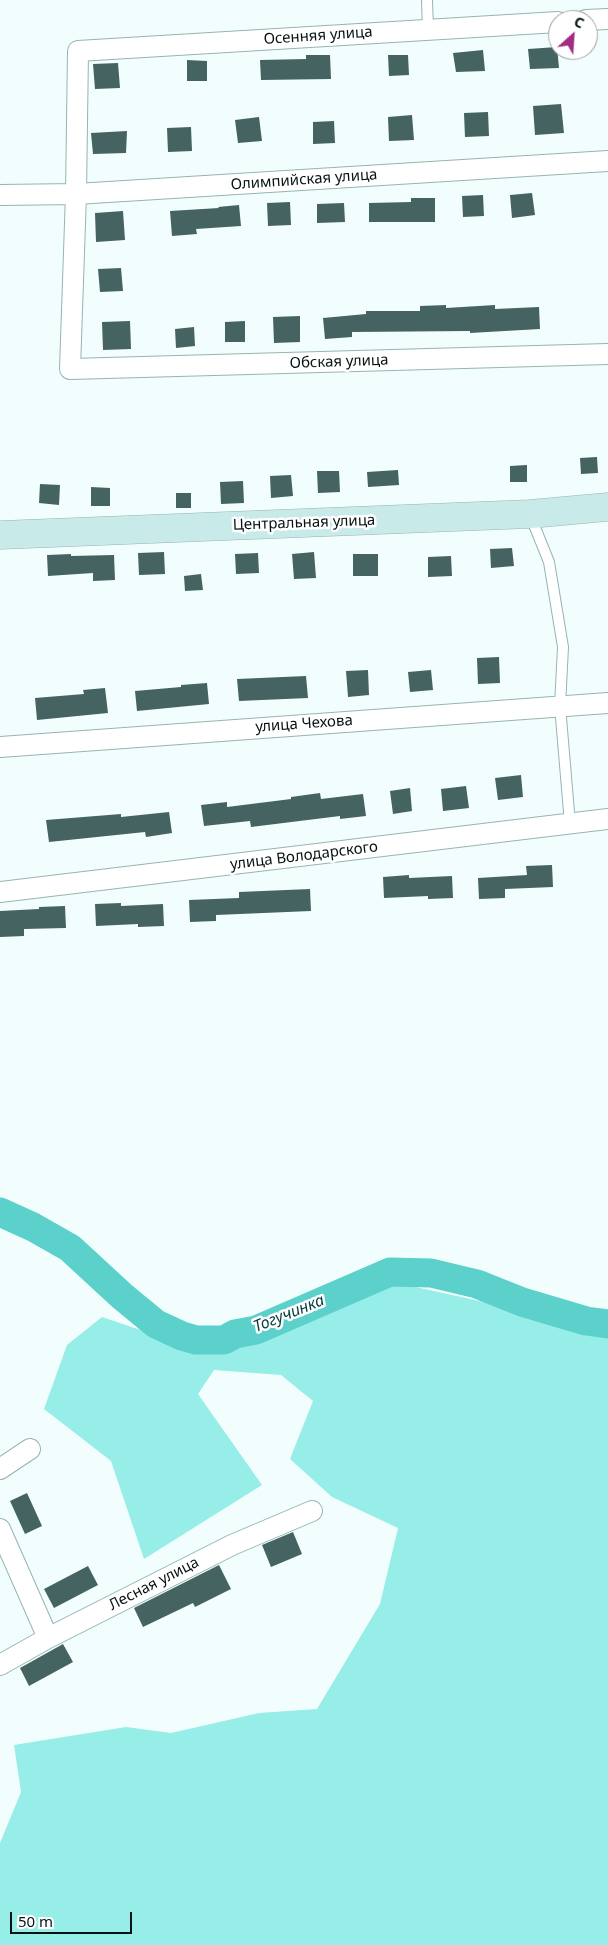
<!DOCTYPE html>
<html>
<head>
<meta charset="utf-8">
<style>
	body { margin:0 }
	#map { position:relative; width:608px; height:1945px; overflow:hidden; background:#f1fefd; font-family:"Noto Sans",sans-serif }
	canvas { display:block }
	.north { position:absolute; left:548px; top:10px; width:50px; height:50px; box-sizing:border-box; background:#fff; border:1px solid #9ca0a0; border-radius:50%; rotate:26deg; font-size:14px; font-weight:700; line-height:20px; text-align:center; color:#071212 }
	.north::after { content:''; display:block; margin:auto; width:18px; height:22px; background:#a32c83; clip-path:polygon(50% 0,100% 100%,50% 72%,0 100%) }
	.scale { position:absolute; left:10px; top:1912px; width:122px; height:22px; box-sizing:border-box; border:2px solid #071212; border-top:0; padding-left:6px; font-size:15px; line-height:18px; white-space:nowrap; color:#071212; -webkit-text-stroke:4px #fff; paint-order:stroke }
</style>
</head>
<body>
<div id="map">
<canvas width="608" height="1945"></canvas>
<div class="north">С</div>
<div class="scale">50 m</div>
</div>
<script>
const ctx = document.querySelector('canvas').getContext('2d');
ctx.lineJoin = 'round';
function fill(path, color) {
  ctx.fillStyle = color;
  ctx.fill(path, 'evenodd');
}
function toPath(rows) {
  const path = new Path2D();
  for (const r of rows) {
    path.moveTo(r[0], r[1]);
    for (let i = 2; i < r.length; i += 2) path.lineTo(r[i], r[i + 1]);
  }
  return path;
}
function trace(path, color, width, dash) {
  ctx.strokeStyle = color;
  ctx.lineWidth = width;
  ctx.lineCap = dash ? 'butt' : 'round';
  ctx.setLineDash(dash || []);
  ctx.stroke(path);
}
function label(font, color, halo, rows, align = 'center') {
  ctx.font = font + ' "Noto Sans",sans-serif';
  ctx.lineWidth = 5;
  ctx.setLineDash([]);
  ctx.textBaseline = 'middle';
  ctx.strokeStyle = halo;
  ctx.fillStyle = color;
  for (const [text, x, y, turn = 0] of rows) {
    ctx.save();
    ctx.translate(x, y);
    ctx.rotate((+turn || 0) * Math.PI / 180);
    ctx.textAlign = isNaN(turn) ? turn : align;
    if (halo) ctx.strokeText(text, 0, 0);
    ctx.fillText(text, 0, 0);
    ctx.restore();
  }
}
fill(toPath([
	[397,1283,608,1329,608,1945,0,1945,0,1843,21,1792,14,1745,126,1727,171,1733,259,1713,317,1709,380,1604,398,1528,332,1497,290,1459,313,1401,281,1375,214,1370,198,1394,262,1485,144,1559,111,1461,44,1409,67,1345,102,1317,203,1351,323,1312]
]), '#97ede7');
trace(toPath([
	[0,1212,33,1227,70,1248,122,1296,156,1324,182,1336,196,1340,224,1340,235,1334,256,1330,390,1272,431,1273,477,1284,522,1302,586,1321,608,1324]
]), '#5cd0ca', 29);
fill(toPath([
	[557,47,559,68,530,69,528,49],
	[483,50,485,71,456,72,453,53],
	[306,55,330,55,331,79,261,80,260,60,306,59],
	[388,55,408,55,409,75,389,76],
	[187,60,207,61,207,81,187,81],
	[118,63,120,88,95,89,93,64],
	[561,104,564,133,535,135,533,106],
	[488,112,489,136,465,137,464,113],
	[412,115,414,140,389,141,388,117],
	[259,117,262,141,238,143,235,120],
	[334,121,335,143,313,144,313,122],
	[191,127,192,151,168,152,167,128],
	[127,131,126,153,93,154,91,133],
	[532,193,535,215,512,218,510,195],
	[483,195,484,216,463,217,462,196],
	[411,198,435,198,435,222,369,222,369,203,411,202],
	[290,202,291,225,268,226,267,203],
	[344,203,345,222,317,223,317,204],
	[239,205,241,226,196,229,197,234,172,236,170,211,219,208,218,207],
	[123,211,125,240,96,242,95,213],
	[121,268,123,291,100,292,98,269],
	[446,305,446,308,495,305,495,309,539,307,540,329,470,333,470,331,352,332,352,337,325,339,323,318,366,314,366,311,420,311,420,306],
	[300,316,300,342,274,343,273,317],
	[130,321,131,349,103,350,102,322],
	[245,321,245,342,225,342,225,322],
	[194,327,195,346,176,348,175,329],
	[597,457,598,473,581,474,580,458],
	[527,465,527,482,510,482,510,466],
	[398,470,399,485,368,487,367,472],
	[317,471,339,471,340,492,318,493],
	[291,475,293,496,271,498,270,476],
	[243,481,244,503,221,504,220,482],
	[40,484,60,485,59,505,39,503],
	[91,487,110,488,110,506,91,506],
	[176,493,191,493,191,508,176,508],
	[512,548,514,566,491,568,490,549],
	[164,552,165,574,139,575,138,553],
	[314,552,316,578,294,579,292,554],
	[258,553,259,573,236,574,235,554],
	[71,554,71,556,114,555,115,580,93,581,93,573,48,576,47,555],
	[353,554,378,554,378,576,353,576],
	[451,556,452,576,428,577,428,557],
	[201,574,203,590,185,591,184,576],
	[499,657,500,683,478,684,477,658],
	[368,670,369,695,348,697,346,671],
	[431,670,433,690,410,692,408,672],
	[306,676,308,698,239,701,237,679],
	[207,683,209,704,137,711,135,691,181,687,181,685],
	[105,688,108,713,37,720,35,698,84,694,83,690],
	[521,775,523,797,498,800,495,778],
	[466,786,469,808,443,811,441,789],
	[410,788,412,811,393,814,390,791],
	[320,793,321,799,363,794,366,816,340,819,340,816,251,827,250,821,204,826,201,805,227,802,227,807,291,799,291,797],
	[169,812,172,833,146,837,145,832,49,842,46,820,121,814,121,817],
	[552,865,553,887,505,889,505,898,479,899,478,878,527,875,526,866],
	[409,875,409,878,452,876,453,898,428,899,428,896,384,898,383,877],
	[310,889,311,911,216,915,216,921,190,922,189,900,239,898,239,892],
	[121,903,121,906,163,904,164,926,138,927,138,924,96,926,95,904],
	[65,906,66,928,24,929,24,936,0,937,0,911,39,909,39,907],
	[27,1493,42,1526,25,1534,10,1501],
	[293,1532,302,1554,271,1567,262,1545],
	[219,1565,231,1589,195,1607,193,1603,143,1627,134,1608],
	[88,1566,98,1585,54,1608,44,1589],
	[63,1644,73,1662,29,1686,20,1668]
]), '#456361');
const lane = toPath([
	[427,0,428,29],
	[530,515,549,562,563,647,560,706,570,824]
]);
const street = toPath([
	[586,20,608,19],
	[558,22,78,51,76,194,70,369,608,354],
	[0,195,76,194,608,161],
	[0,747,608,703],
	[0,892,608,819],
	[0,1469,30,1449],
	[0,1529,48,1638],
	[0,1665,48,1638,232,1545,312,1511]
]);
const secondary = toPath([
	[0,535,530,514,608,507]
]);
trace(lane, '#94b5b2', 12);
trace(street, '#94b5b2', 22);
trace(secondary, '#94b5b2', 29);
trace(lane, '#fff', 10);
trace(street, '#fff', 20);
trace(secondary, '#c8eae9', 28);
label('15px', '#071212', '#fff', [
	["Осенняя улица",318,36,-4],
	["Олимпийская улица",304,180,-4],
	["Обская улица",339,362,-2],
	["Центральная улица",304,523,-2],
	["улица Чехова",304,724,-4],
	["улица Володарского",304,856,-7],
	["Лесная улица",154,1584,-27]
]);
label('italic 16px', '#053d3b', '#fff', [
	["Тогучинка",289,1314,-22]
]);
</script>
</body>
</html>
